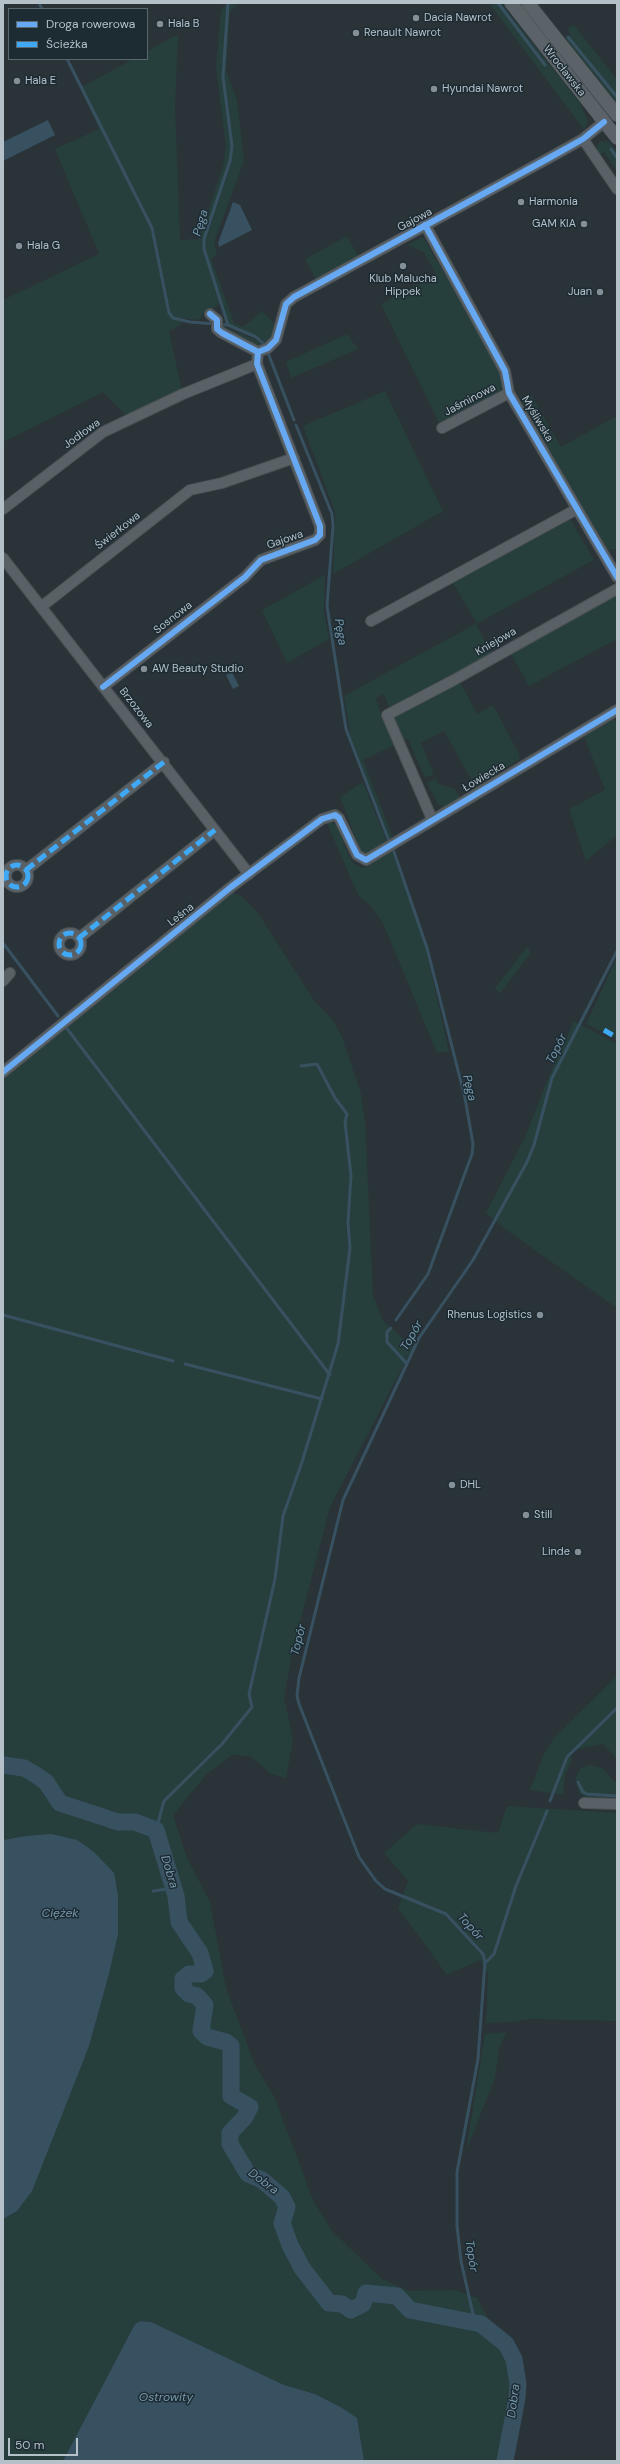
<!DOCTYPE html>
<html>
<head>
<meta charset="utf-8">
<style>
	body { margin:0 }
	#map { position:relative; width:620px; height:2464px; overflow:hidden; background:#2a3338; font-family:"DM Sans",sans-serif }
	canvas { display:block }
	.frame { position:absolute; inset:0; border:4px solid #b4c1c9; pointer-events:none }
	.legend { position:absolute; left:8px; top:8px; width:140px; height:52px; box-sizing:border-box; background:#1d2b33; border:1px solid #59676f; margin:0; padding:5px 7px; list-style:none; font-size:12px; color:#b4c1c9 }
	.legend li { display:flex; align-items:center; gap:8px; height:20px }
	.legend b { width:20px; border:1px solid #59676f }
	.scale { position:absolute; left:8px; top:2438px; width:70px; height:18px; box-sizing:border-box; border:2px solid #b4c1c9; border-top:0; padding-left:5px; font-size:12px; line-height:14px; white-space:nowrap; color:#b4c1c9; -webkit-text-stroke:3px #1d2b33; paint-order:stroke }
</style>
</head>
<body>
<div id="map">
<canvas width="620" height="2464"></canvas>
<div class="frame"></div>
<ul class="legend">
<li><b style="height:5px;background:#66a8f1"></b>Droga rowerowa</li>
<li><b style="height:5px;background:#3fa9f5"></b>Ścieżka</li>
</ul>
<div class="scale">50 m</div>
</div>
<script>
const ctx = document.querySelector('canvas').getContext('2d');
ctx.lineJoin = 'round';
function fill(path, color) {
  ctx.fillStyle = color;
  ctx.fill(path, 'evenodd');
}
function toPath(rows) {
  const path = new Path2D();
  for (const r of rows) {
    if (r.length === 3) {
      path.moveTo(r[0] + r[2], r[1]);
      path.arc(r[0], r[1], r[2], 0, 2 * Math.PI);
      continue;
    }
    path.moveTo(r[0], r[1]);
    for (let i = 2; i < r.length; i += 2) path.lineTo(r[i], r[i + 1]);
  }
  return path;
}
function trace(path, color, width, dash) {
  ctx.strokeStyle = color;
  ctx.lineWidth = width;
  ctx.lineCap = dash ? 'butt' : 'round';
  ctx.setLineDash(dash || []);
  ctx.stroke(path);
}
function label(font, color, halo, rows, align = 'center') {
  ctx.font = font + ' "DM Sans",sans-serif';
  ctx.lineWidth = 3;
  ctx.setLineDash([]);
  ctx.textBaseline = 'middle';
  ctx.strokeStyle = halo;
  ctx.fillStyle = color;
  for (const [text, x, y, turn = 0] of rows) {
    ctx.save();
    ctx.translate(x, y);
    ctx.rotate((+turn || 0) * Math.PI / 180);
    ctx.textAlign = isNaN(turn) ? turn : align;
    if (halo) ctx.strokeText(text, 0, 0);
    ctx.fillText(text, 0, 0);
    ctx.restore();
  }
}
fill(toPath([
	[228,3,238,3,230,12,226,70,237,100,244,161,214,242,217,255,211,259,234,323,243,327,262,311,276,325,272,340,266,345,258,337,230,326,222,303,202,314,200,320,182,318,181,325,169,331,182,391,127,416,103,392,3,442,3,300,99,254,55,149,99,129,80,88,133,59,147,59,147,51,178,34,175,106,180,240,199,239,223,166,226,146,216,69,221,10],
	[489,3,501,3,580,103,588,122,584,130],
	[574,25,617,80,617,106,564,39,570,35,568,28],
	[601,141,609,142,617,152,617,171,604,152,599,155,598,153,597,145],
	[347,236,359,257,316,280,305,259],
	[423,237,498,365,504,385,497,395,440,425,381,304,436,274,424,252,407,245],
	[223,326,258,341,263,346,254,346,246,339,224,331],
	[347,334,358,349,291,378,286,362],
	[385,391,443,511,333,574,335,512,303,426],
	[531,395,561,447,617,416,617,551,616,549,608,550,521,402],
	[569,517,594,560,476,624,492,653,609,589,617,590,617,639,529,686,511,654,460,682,477,714,493,705,519,754,520,759,476,788,444,731,421,743,434,774,425,778,408,739,402,740,384,694,376,698,382,718,395,745,363,760,393,838,390,839,350,735,344,696,477,623,452,582],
	[325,575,324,611,329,639,287,663,262,610],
	[614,719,617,725,617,835,586,861,569,809,605,790,584,736],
	[436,778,438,784,455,789,460,797,444,807,438,804,427,783],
	[363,782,387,842,366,854,360,849,340,797],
	[331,822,340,828,344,845,353,863,362,868,368,866,391,849,423,936,449,1051,437,1053,383,923,370,905,359,896,351,879,327,823],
	[232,892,241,896,258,913,315,1002,332,1019,342,1037,361,1094,365,1121,373,1295,383,1321,413,1347,330,1507,293,1649,284,1697,293,1740,286,1778,271,1774,250,1756,232,1755,206,1775,173,1815,187,1858,210,1902,226,1988,255,2065,274,2096,313,2200,332,2231,382,2279,409,2291,455,2290,477,2298,492,2326,494,2338,502,2347,510,2367,509,2410,500,2461,364,2461,357,2418,315,2394,284,2385,151,2322,141,2321,135,2324,63,2461,3,2461,3,2219,17,2211,89,2046,109,1974,118,1934,118,1895,117,1886,26,1836,3,1840,3,1077],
	[527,947,531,953,500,993,495,988],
	[617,957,617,1039,586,1024],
	[574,1021,617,1044,617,1308,505,1229,486,1213,525,1137,549,1076],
	[617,1676,617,1759,603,1744,569,1751,572,1760,565,1775,563,1795,530,1790,544,1754,554,1738],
	[590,1765,602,1768,617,1784,617,1799,585,1797,579,1793,575,1778,581,1768],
	[507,1806,617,1813,617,2021,529,2019,512,2022,486,2023,488,1975,480,1960,447,1975,398,1908,408,1881,384,1853,417,1824,498,1833],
	[506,2032,499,2049,495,2078,466,2151,485,2034]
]), '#273f3c');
fill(toPath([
	[48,120,55,135,3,161,3,142],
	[233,202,240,205,252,230,219,247,218,243],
	[232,672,239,686,233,689,226,675],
	[51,1834,77,1840,94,1852,114,1873,118,1895,118,1934,109,1974,89,2046,32,2191,17,2211,3,2219,3,1840,26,1836],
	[141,2321,151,2322,284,2385,315,2394,342,2408,357,2418,364,2461,63,2461,135,2324]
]), '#385161');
trace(toPath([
	[39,3,42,9],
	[228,3,223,77,232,146,230,161,204,239,204,249,228,325,256,337,265,345,294,420],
	[498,3,545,65],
	[568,37,617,97],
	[67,59,152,228,169,313,173,318,190,322,228,325],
	[611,149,617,158],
	[296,425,332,514,333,526,327,606,346,729,389,841],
	[393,849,427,948,465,1098,473,1144,472,1154,428,1274,396,1320],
	[3,943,58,1016],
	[65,1026,330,1375],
	[3,1315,173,1361],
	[391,1328,387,1332,387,1342,407,1364],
	[185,1364,322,1399],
	[578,1782,583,1792,587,1794,617,1796],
	[550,1801,567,1757,617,1708],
	[156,1830,164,1801,222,1744,252,1707,249,1694,275,1579,283,1516,302,1462,338,1344,350,1248,348,1222,351,1176,345,1122,347,1114,335,1098,317,1064,301,1066],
	[153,1891,174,1888],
	[486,1962,494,1954,516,1886,547,1811],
	[475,2323,461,2261,457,2226,457,2172,478,2059,485,1962,483,1954,446,1914,385,1889,376,1881,359,1857,299,1704,297,1696,299,1678,343,1500,419,1338,473,1260,527,1162,534,1145,552,1078,617,951]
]), '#385161', 3);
trace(toPath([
	[3,1765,24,1768,36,1775,46,1782,60,1803,118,1822,135,1822,156,1830,176,1896,179,1922,200,1953,205,1971,201,1974,189,1974,183,1979,183,1988,189,1994,197,1996,205,2005,201,2031,207,2037,226,2042,231,2046,231,2096,250,2107,245,2117,230,2133,230,2144,248,2174,262,2180,282,2197,287,2207,282,2223,290,2245,302,2268,329,2303,342,2304,351,2310,363,2304,366,2293,397,2296,410,2310,481,2324,506,2344,514,2359,518,2384,517,2398,505,2461]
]), '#385161', 17);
const minor = toPath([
	[583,139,617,189],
	[425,225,505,371,509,393,617,577],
	[210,314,217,320,217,329,222,333,258,352,268,348,276,340,286,304,294,297,549,158,583,139,604,122],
	[442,428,509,393],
	[3,509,103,432,183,394,257,364],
	[3,558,249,874],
	[41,607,190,490,222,483,294,458],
	[371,621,577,509],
	[103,687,245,577,261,560,315,540,320,535,320,526,257,364,258,352],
	[432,819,387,715,452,681,617,589],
	[17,876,11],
	[26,870,164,762],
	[70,944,11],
	[79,938,215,830],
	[3,981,10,973],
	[3,1072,231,887,322,819,335,815,339,818,357,855,366,860,617,710],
	[584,1803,617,1804]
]);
const major = toPath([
	[511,3,617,138],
	[528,3,617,115]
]);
trace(minor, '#484f53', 12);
trace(major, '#485055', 14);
trace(minor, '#5a6166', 10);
trace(major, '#5c6368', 13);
trace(toPath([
	[17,876,11],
	[26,870,164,762],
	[70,944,11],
	[79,938,215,830],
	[604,1030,617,1038]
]), '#3fa9f5', 5, [10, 5]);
trace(toPath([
	[425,225,505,371,509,393,617,577],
	[210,314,217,320,217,329,222,333,258,352,268,348,276,340,286,304,294,297,549,158,583,139,604,122],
	[103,687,245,577,261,560,315,540,320,535,320,526,257,364,258,352],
	[3,1072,231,887,322,819,335,815,339,818,357,855,366,860,617,710]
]), '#66a8f1', 6);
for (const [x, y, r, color] of [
	[416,18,4,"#848f96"],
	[160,24,4,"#848f96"],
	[356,33,4,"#848f96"],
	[17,81,4,"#848f96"],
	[434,89,4,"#848f96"],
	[521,202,4,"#848f96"],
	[584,224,4,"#848f96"],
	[19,246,4,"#848f96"],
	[403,266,4,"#848f96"],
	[600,292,4,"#848f96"],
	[144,669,4,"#848f96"],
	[540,1315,4,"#848f96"],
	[452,1485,4,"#848f96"],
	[526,1515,4,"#848f96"],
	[578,1552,4,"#848f96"]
]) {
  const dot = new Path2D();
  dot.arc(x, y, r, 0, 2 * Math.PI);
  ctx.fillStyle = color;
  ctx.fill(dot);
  trace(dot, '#1d2b33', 1.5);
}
label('11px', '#b4c1c9', '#1d2b33', [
	["Dacia Nawrot",424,18],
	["Hala B",168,24],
	["Renault Nawrot",364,33],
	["Hala E",25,81],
	["Hyundai Nawrot",442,89],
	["Harmonia",529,202],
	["GAM KIA",576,224,"right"],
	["Hala G",27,246],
	["Klub Malucha",403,279,"center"],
	["Hippek",403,292,"center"],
	["Juan",592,292,"right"],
	["AW Beauty Studio",152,669],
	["Rhenus Logistics",532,1315,"right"],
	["DHL",460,1485],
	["Still",534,1515],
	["Linde",570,1552,"right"]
], 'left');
label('11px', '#b4c1c9', '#1d2b33', [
	["Wrocławska",564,71,52],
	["Gajowa",415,220,-28],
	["Jaśminowa",470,400,-28],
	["Myśliwska",537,419,59],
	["Jodłowa",82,434,-36],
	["Świerkowa",118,531,-38],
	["Gajowa",285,540,-19],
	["Sosnowa",173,618,-38],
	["Kniejowa",496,642,-30],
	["Brzozowa",136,708,52],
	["Łowiecka",484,777,-31],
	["Leśna",181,915,-39]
]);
label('italic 12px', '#7598ab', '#1d2b33', [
	["Pęga",201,223,-74],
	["Pęga",340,632,81],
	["Topór",557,1049,-63],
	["Pęga",469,1088,77],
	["Topór",412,1336,-60],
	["Topór",299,1640,-76],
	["Dobra",169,1872,73],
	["Ciężek",60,1914],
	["Topór",470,1927,48],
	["Dobra",263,2182,37],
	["Topór",471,2256,81],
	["Ostrowity",166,2398],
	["Dobra",514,2401,-83]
]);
</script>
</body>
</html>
